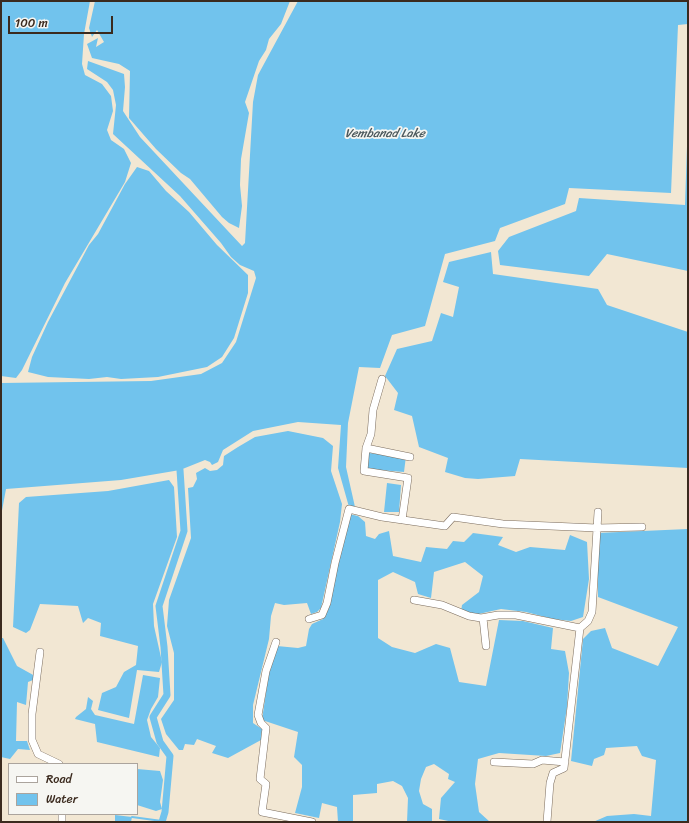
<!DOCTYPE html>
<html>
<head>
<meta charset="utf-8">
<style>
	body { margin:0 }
	#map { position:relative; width:689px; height:823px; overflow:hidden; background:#f2e7d3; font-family:Sriracha,sans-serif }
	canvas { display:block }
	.frame { position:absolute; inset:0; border:2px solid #3b2a1e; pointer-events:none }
	.legend { position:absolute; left:8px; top:763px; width:130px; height:52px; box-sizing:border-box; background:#f6f6f2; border:1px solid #aba49d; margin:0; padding:5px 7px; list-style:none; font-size:12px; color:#3b2a1e }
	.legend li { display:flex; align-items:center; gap:8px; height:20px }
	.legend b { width:20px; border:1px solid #aba49d }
	.scale { position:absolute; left:8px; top:16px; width:105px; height:18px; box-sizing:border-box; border:2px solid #3b2a1e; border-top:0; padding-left:5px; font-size:12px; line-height:14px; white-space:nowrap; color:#3b2a1e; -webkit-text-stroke:3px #f6f6f2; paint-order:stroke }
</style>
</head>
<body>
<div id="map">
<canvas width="689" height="823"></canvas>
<div class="frame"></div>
<ul class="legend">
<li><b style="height:5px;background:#fff"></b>Road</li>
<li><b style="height:11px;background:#71c3ed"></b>Water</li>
</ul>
<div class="scale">100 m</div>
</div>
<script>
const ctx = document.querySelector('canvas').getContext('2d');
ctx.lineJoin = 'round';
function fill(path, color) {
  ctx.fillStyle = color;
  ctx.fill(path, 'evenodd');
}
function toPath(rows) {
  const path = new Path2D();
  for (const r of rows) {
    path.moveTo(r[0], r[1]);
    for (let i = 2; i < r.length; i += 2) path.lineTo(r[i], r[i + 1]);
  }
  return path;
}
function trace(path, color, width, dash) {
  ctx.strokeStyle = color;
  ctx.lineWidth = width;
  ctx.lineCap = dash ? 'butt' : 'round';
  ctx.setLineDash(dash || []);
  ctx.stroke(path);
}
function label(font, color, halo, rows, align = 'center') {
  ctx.font = font + ' Sriracha,sans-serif';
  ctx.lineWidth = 3.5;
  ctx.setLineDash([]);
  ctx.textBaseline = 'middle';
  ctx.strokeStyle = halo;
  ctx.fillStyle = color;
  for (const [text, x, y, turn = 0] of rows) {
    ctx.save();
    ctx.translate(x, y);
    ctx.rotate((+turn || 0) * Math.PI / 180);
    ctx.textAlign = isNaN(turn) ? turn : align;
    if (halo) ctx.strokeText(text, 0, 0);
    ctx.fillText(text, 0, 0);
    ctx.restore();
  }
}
fill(toPath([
	[1,1,90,1,84,34,82,64,85,75,102,84,111,96,113,111,107,130,111,140,124,149,131,163,125,182,65,283,22,370,16,378,1,376],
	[95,1,290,1,281,24,269,39,266,50,259,61,245,102,249,113,241,159,240,185,242,206,239,228,229,223,222,217,190,179,181,173,156,149,129,118,130,71,119,64,92,58,87,44,98,38,96,47,104,42,97,30,92,37,89,28],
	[298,1,688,1,688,24,678,25,671,193,569,188,565,204,500,228,495,241,445,254,425,326,392,335,380,368,359,367,348,423,346,467,355,507,349,507,338,468,341,425,298,422,253,431,223,450,218,462,212,465,210,462,205,460,180,470,121,480,6,489,1,516,1,383,151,381,201,374,222,363,236,342,256,278,254,271,240,265,231,257,221,243,180,196,113,134,116,105,113,90,107,82,87,69,88,61,124,74,125,87,123,111,140,137,242,246,245,243,253,102,258,75],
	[688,117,688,271,607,254,589,276,500,265,498,251,509,237,576,211,579,198,685,205],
	[137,167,149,171,166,191,189,212,217,245,248,275,248,293,234,338,222,357,207,367,158,377,121,379,107,377,89,379,48,377,28,372,32,357,48,322,89,245,98,234,125,184],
	[491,252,493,274,598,289,607,305,688,332,688,468,520,459,515,476,478,479,465,478,445,472,448,458,419,447,412,416,394,410,398,393,385,376,397,349,432,341,441,313,453,317,459,287,443,282,449,262],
	[288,431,323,438,333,446,331,471,342,504,340,522,321,608,317,612,311,614,307,603,284,605,275,603,271,616,269,639,253,705,253,723,262,729,261,740,228,758,212,753,216,746,197,739,194,745,185,744,183,750,179,750,166,734,161,719,174,700,174,653,167,626,169,600,191,538,188,488,193,487,197,479,196,473,205,468,210,471,217,470,223,465,224,456,238,447,255,437],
	[368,453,406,456,404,472,367,469],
	[169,480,174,487,177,537,153,604,154,626,162,662,159,672,137,670,129,718,98,710,102,693,116,687,124,672,136,665,138,646,100,636,101,623,88,618,83,623,78,606,40,604,30,630,26,633,13,627,19,503,26,497,108,491],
	[387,483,401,485,399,512,384,512],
	[349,514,358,516,365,522,366,536,375,539,379,534,389,531,393,556,421,562,426,547,447,549,453,541,464,542,473,533,503,537,498,545,516,552,530,547,565,550,570,535,587,542,589,579,583,617,571,621,553,619,526,612,501,609,474,615,461,612,462,605,479,592,483,576,465,562,434,572,431,598,418,594,415,582,393,572,378,580,378,638,392,647,415,653,436,644,450,648,459,682,486,686,499,620,523,621,553,628,551,649,565,651,569,673,567,707,560,753,546,756,499,753,478,759,475,784,479,812,490,822,453,822,439,819,441,798,455,782,448,779,449,774,434,764,426,767,421,779,419,791,423,804,432,809,432,822,407,822,408,798,402,786,393,781,377,784,377,793,353,795,353,822,338,822,337,807,322,803,319,818,295,813,302,787,302,765,294,757,298,732,262,720,269,671,277,646,298,648,306,646,309,629,312,624,323,619,328,610],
	[688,529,687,791,688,792,688,822,593,822,607,816,634,814,651,816,656,760,642,756,637,746,606,748,604,755,594,759,592,766,571,761,583,639,591,631,605,628,612,648,658,666,678,627,598,597,597,533],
	[1,638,3,638,17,666,35,676,33,680,28,682,26,705,17,702,16,741,27,741,30,750,18,749,10,759,1,757],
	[143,675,160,678,158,697,151,709,147,720,151,737,160,748,159,757,97,742,95,724,75,719,76,717,86,709,88,697,93,701,91,709,95,715,134,724],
	[137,769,160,771,163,780,160,802,162,809,156,811,137,805],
	[115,815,132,817,131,822,115,822]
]), '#71c3ed');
trace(toPath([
	[132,817,162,821]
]), '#71c3ed', 2);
trace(toPath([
	[162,822,165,812,170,756,160,742,153,717,167,695,164,647,159,606,184,531,180,470]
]), '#71c3ed', 7);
const minor = toPath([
	[366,448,371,434,373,410,382,379],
	[402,520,408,478,364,471,366,448,410,457],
	[414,600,442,605,469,616,481,618,498,615,516,615,580,628],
	[483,618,486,646],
	[309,619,322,615,327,603,335,563,349,509,382,517,445,526,453,517,503,524,597,528,642,527],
	[276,642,266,671,258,715,261,723,266,728,260,779,266,784,262,812,312,822],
	[40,652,32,714,32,740,38,754,59,764],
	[494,762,533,764,542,760,565,762],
	[62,822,62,814],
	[547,822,550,783,553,773,564,768,580,628,588,621,592,612,598,512]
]);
trace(minor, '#7b6c5d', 8);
trace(minor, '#fff', 7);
label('italic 12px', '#4b585c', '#f6f6f2', [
	["Vembanad Lake",385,134]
]);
</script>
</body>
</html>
